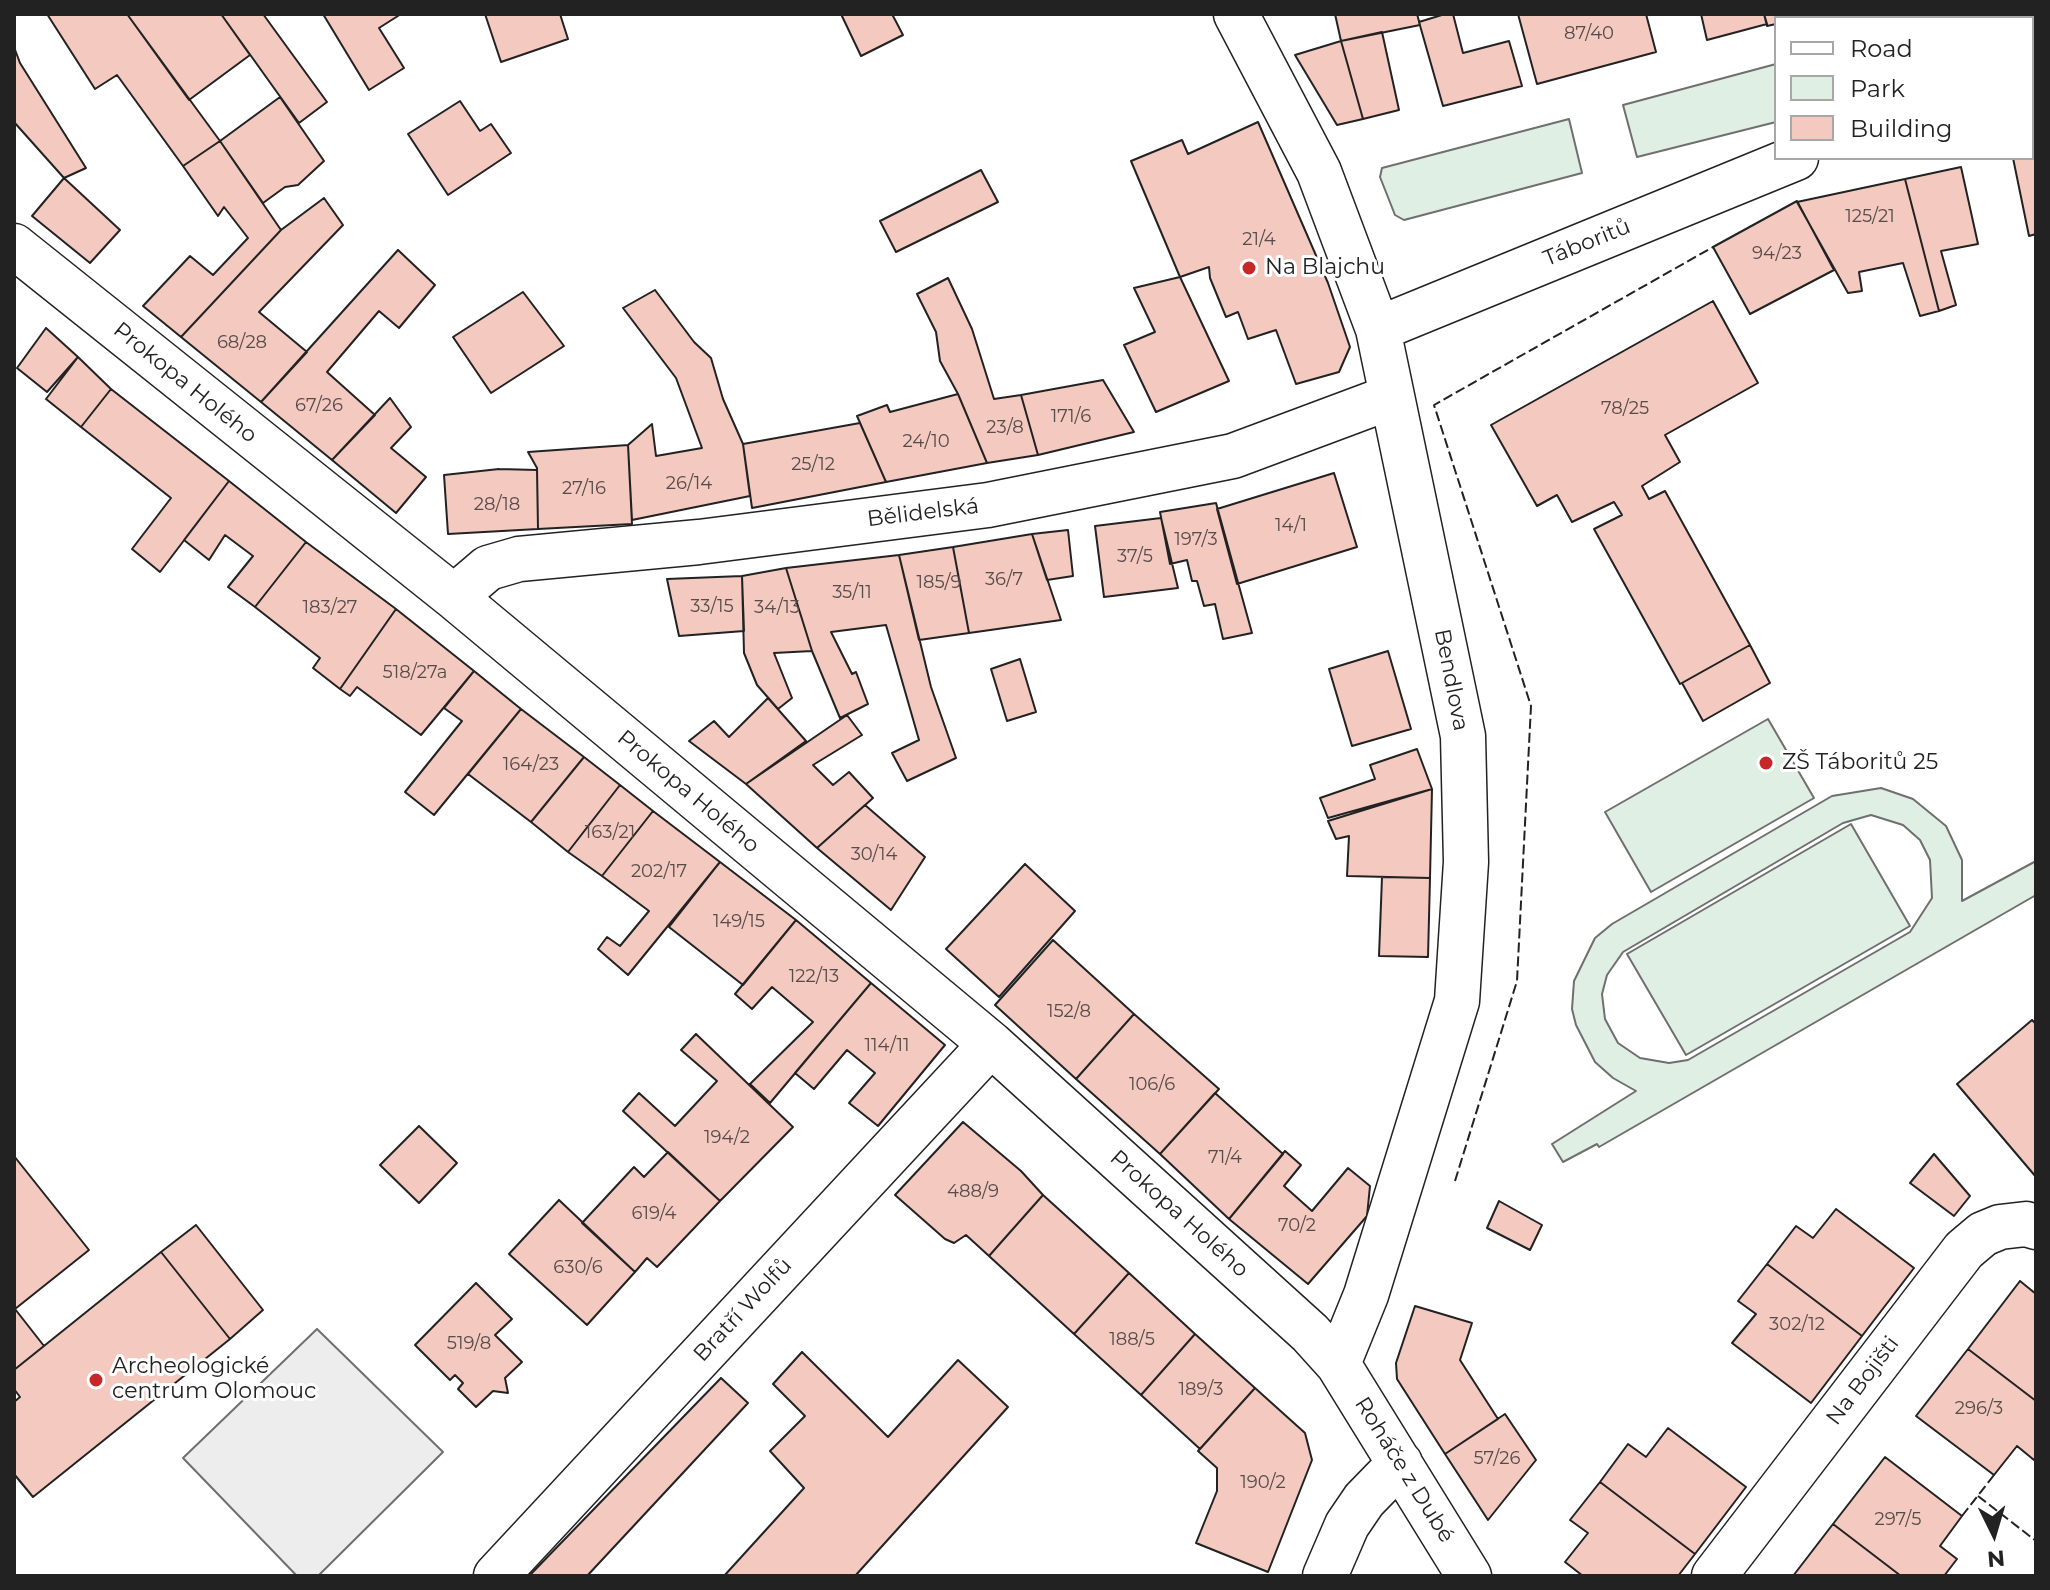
<!DOCTYPE html>
<html>
<head>
<meta charset="utf-8">
<style>
	body { margin:0 }
	#map { position:relative; width:2050px; height:1590px; overflow:hidden; background:#fff; font-family:Montserrat,sans-serif }
	canvas { display:block }
	.frame { position:absolute; inset:0; border:16px solid #222; pointer-events:none }
	.legend { position:absolute; left:1774px; top:16px; width:260px; height:144px; box-sizing:border-box; background:#fff; border:2px solid #a7a7a7; margin:0; padding:10px 14px; list-style:none; font-size:24px; color:#222 }
	.legend li { display:flex; align-items:center; gap:16px; height:40px }
	.legend b { width:40px; border:2px solid #a7a7a7 }
	.north { position:absolute; left:1954px; top:1494px; width:80px; height:80px; -webkit-text-stroke:6px #fff; paint-order:stroke; rotate:175deg; font-size:22px; font-weight:700; line-height:32px; text-align:center; color:#222 }
	.north::after { content:''; display:block; margin:auto; width:28px; height:36px; background:#222; clip-path:polygon(50% 0,100% 100%,50% 72%,0 100%) }
</style>
</head>
<body>
<div id="map">
<canvas width="2050" height="1590"></canvas>
<div class="frame"></div>
<ul class="legend">
<li><b style="height:10px;background:#fff"></b>Road</li>
<li><b style="height:22px;background:#e0efe3"></b>Park</li>
<li><b style="height:22px;background:#f3c9c0"></b>Building</li>
</ul>
<div class="north">N</div>
</div>
<script>
const ctx = document.querySelector('canvas').getContext('2d');
ctx.lineJoin = 'round';
function fill(path, color) {
  ctx.fillStyle = color;
  ctx.fill(path, 'evenodd');
}
function toPath(rows) {
  const path = new Path2D();
  for (const r of rows) {
    path.moveTo(r[0], r[1]);
    for (let i = 2; i < r.length; i += 2) path.lineTo(r[i], r[i + 1]);
  }
  return path;
}
function trace(path, color, width, dash) {
  ctx.strokeStyle = color;
  ctx.lineWidth = width;
  ctx.lineCap = dash ? 'butt' : 'round';
  ctx.setLineDash(dash || []);
  ctx.stroke(path);
}
function label(font, color, halo, rows, align = 'center') {
  ctx.font = font + ' Montserrat,sans-serif';
  ctx.lineWidth = 6;
  ctx.setLineDash([]);
  ctx.textBaseline = 'middle';
  ctx.strokeStyle = halo;
  ctx.fillStyle = color;
  for (const [text, x, y, turn = 0] of rows) {
    ctx.save();
    ctx.translate(x, y);
    ctx.rotate((+turn || 0) * Math.PI / 180);
    ctx.textAlign = isNaN(turn) ? turn : align;
    if (halo) ctx.strokeText(text, 0, 0);
    ctx.fillText(text, 0, 0);
    ctx.restore();
  }
}
const green = toPath([
	[1776,64,1776,122,1637,157,1623,105,1776,64],
	[1569,119,1582,173,1404,220,1395,215,1380,177,1382,168,1569,119],
	[1768,719,1814,798,1651,892,1605,812,1768,719],
	[1881,788,1913,799,1946,826,1962,860,1962,901,2036,861,2036,895,1599,1147,1597,1144,1563,1162,1552,1144,1636,1091,1613,1078,1595,1062,1576,1025,1572,1009,1574,981,1595,938,1612,924,1832,796,1881,788],
	[1871,815,1903,825,1920,840,1930,860,1932,898,1910,932,1688,1060,1669,1063,1640,1058,1618,1043,1605,1019,1602,994,1607,975,1623,952,1843,823,1871,815],
	[1851,824,1910,926,1686,1055,1627,954,1851,824]
]);
fill(green, '#e0efe3');
trace(green, '#6f6f6f', 2);
const parking = toPath([
	[317,1329,443,1452,318,1576,297,1576,183,1458,317,1329]
]);
fill(parking, '#ededed');
trace(parking, '#6f6f6f', 2);
const building = toPath([
	[47,14,127,14,220,141,183,166,117,75,95,89,47,14],
	[127,14,221,14,250,55,189,100,127,14],
	[221,14,263,14,327,102,299,123,221,14],
	[323,14,401,14,379,28,404,68,369,90,323,14],
	[485,14,560,14,568,39,501,62,485,14],
	[841,14,892,14,903,35,861,56,841,14],
	[1335,14,1417,14,1420,25,1341,41,1335,14],
	[1445,14,1453,14,1463,53,1509,41,1522,86,1443,106,1419,22,1445,14],
	[1518,14,1646,14,1656,52,1537,84,1518,14],
	[1701,14,1764,14,1767,24,1707,40,1701,14],
	[1764,14,1806,14,1806,15,1776,18,1776,24,1767,26,1764,14],
	[1382,32,1399,110,1363,119,1341,41,1382,32],
	[1341,41,1363,119,1337,125,1295,55,1341,41],
	[14,47,20,63,86,168,64,178,14,122,14,47],
	[280,97,324,161,298,185,285,187,263,203,220,141,280,97],
	[460,101,480,131,491,124,511,153,448,195,408,134,460,101],
	[1258,122,1328,283,1350,347,1339,372,1296,384,1276,330,1248,339,1238,312,1226,317,1210,278,1209,267,1180,277,1131,161,1182,140,1188,154,1258,122],
	[220,141,281,230,181,337,143,306,190,256,213,275,248,238,224,207,218,216,183,166,220,141],
	[2036,151,2036,234,2029,236,2013,158,2032,158,2032,152,2036,151],
	[1961,167,1978,244,1941,251,1956,305,1939,311,1905,179,1961,167],
	[981,170,998,202,896,252,880,221,981,170],
	[64,178,120,230,90,263,32,216,64,178],
	[1905,179,1939,311,1920,316,1903,263,1859,272,1862,291,1848,293,1797,202,1905,179],
	[324,198,343,225,259,312,307,352,261,402,181,337,281,230,324,198],
	[1797,201,1834,270,1750,314,1713,247,1797,201],
	[398,250,435,285,399,328,379,311,327,372,375,415,332,460,261,402,398,250],
	[1180,277,1229,381,1156,412,1124,345,1155,332,1134,288,1180,277],
	[948,278,972,329,994,399,1021,395,1038,455,987,463,958,394,940,361,936,332,917,294,948,278],
	[655,290,694,342,711,358,723,399,743,444,750,496,632,520,628,445,652,424,656,456,702,448,676,378,623,308,655,290],
	[523,292,564,346,491,393,453,337,523,292],
	[1713,301,1758,383,1665,435,1680,462,1642,486,1649,499,1665,491,1750,645,1680,684,1594,529,1622,515,1614,502,1572,522,1557,495,1537,506,1491,425,1713,301],
	[46,328,78,357,47,392,17,368,46,328],
	[78,357,111,389,81,427,46,399,78,357],
	[1103,380,1134,432,1038,455,1021,395,1103,380],
	[111,389,229,481,160,572,132,549,171,498,81,427,111,389],
	[958,394,987,463,886,482,857,416,887,405,890,412,958,394],
	[390,398,411,427,391,448,426,477,396,513,332,460,390,398],
	[860,423,886,482,752,508,743,444,860,423],
	[628,445,632,524,538,529,537,468,528,452,628,445],
	[499,469,537,470,538,529,448,534,444,475,499,469],
	[1334,473,1357,547,1237,584,1217,509,1334,473],
	[229,481,306,542,255,607,228,587,253,556,225,535,209,560,184,540,229,481],
	[1216,503,1252,633,1223,639,1215,604,1204,606,1197,581,1192,581,1187,560,1170,564,1160,512,1216,503],
	[1161,518,1178,588,1104,597,1095,526,1161,518],
	[1068,530,1073,576,1047,580,1032,534,1068,530],
	[1032,534,1061,620,969,633,953,547,1032,534],
	[306,542,396,609,340,689,313,668,320,658,255,607,306,542],
	[953,547,969,633,919,640,899,555,953,547],
	[899,555,931,687,956,758,907,781,892,753,919,740,886,625,831,632,852,674,856,672,868,704,840,718,812,651,786,568,899,555],
	[786,568,812,651,774,653,792,698,778,709,757,685,744,653,742,576,786,568],
	[742,576,744,631,679,636,667,579,742,576],
	[396,609,474,671,421,735,357,687,350,696,340,689,396,609],
	[1750,645,1770,683,1703,721,1682,683,1750,645],
	[1388,651,1411,729,1352,746,1329,669,1388,651],
	[1020,659,1036,712,1007,721,991,669,1020,659],
	[474,671,521,709,434,815,405,792,462,721,444,708,474,671],
	[768,698,806,741,746,784,689,741,714,721,729,737,768,698],
	[521,709,584,757,531,822,468,774,521,709],
	[847,715,862,735,813,765,833,785,849,772,873,798,817,848,746,784,847,715],
	[1417,749,1432,789,1328,818,1320,798,1375,779,1370,765,1417,749],
	[584,757,620,785,568,852,531,822,584,757],
	[620,785,653,811,602,876,568,852,620,785],
	[1432,789,1430,878,1347,876,1349,836,1336,839,1328,821,1432,789],
	[865,805,925,857,891,910,817,848,865,805],
	[653,811,720,862,628,975,598,949,607,937,620,946,649,911,602,876,653,811],
	[720,862,796,920,743,985,669,927,720,862],
	[1025,864,1075,911,999,997,946,949,1025,864],
	[1382,877,1430,878,1428,957,1379,956,1382,877],
	[796,920,871,983,770,1103,750,1084,813,1022,772,987,752,1009,735,994,796,920],
	[1053,940,1134,1014,1076,1079,995,1005,1053,940],
	[871,983,945,1045,878,1126,849,1103,875,1073,847,1050,814,1089,795,1073,871,983],
	[1134,1014,1219,1089,1160,1154,1076,1079,1134,1014],
	[2032,1020,2036,1024,2036,1177,1957,1084,2032,1020],
	[696,1034,793,1127,720,1201,623,1111,639,1093,675,1126,717,1081,681,1050,696,1034],
	[1215,1093,1283,1154,1229,1219,1160,1154,1215,1093],
	[963,1122,1021,1171,1043,1195,989,1256,966,1235,954,1243,945,1239,895,1195,963,1122],
	[419,1126,457,1163,419,1203,380,1165,419,1126],
	[1285,1151,1301,1165,1284,1186,1312,1211,1348,1168,1370,1186,1367,1216,1308,1284,1229,1219,1285,1151],
	[668,1152,720,1201,657,1267,647,1258,635,1272,582,1223,634,1167,644,1177,668,1152],
	[1934,1154,1970,1196,1954,1216,1910,1183,1934,1154],
	[14,1156,89,1250,15,1309,44,1346,14,1370,14,1156],
	[1043,1195,1129,1273,1074,1334,989,1256,1043,1195],
	[559,1200,635,1272,587,1325,509,1254,559,1200],
	[1499,1201,1542,1225,1530,1250,1487,1228,1499,1201],
	[1836,1209,1914,1268,1862,1336,1767,1264,1796,1226,1813,1238,1836,1209],
	[196,1225,263,1310,230,1339,161,1252,196,1225],
	[161,1252,230,1339,33,1497,14,1474,14,1402,20,1397,14,1389,14,1370,161,1252],
	[1767,1264,1862,1336,1811,1403,1732,1343,1756,1314,1738,1301,1767,1264],
	[1129,1273,1195,1334,1141,1395,1074,1334,1129,1273],
	[2020,1281,2036,1294,2036,1401,1968,1349,2020,1281],
	[476,1283,512,1319,495,1335,522,1362,505,1378,508,1393,493,1391,476,1407,458,1389,463,1383,455,1375,450,1380,415,1345,476,1283],
	[1415,1306,1472,1323,1460,1360,1498,1419,1445,1454,1397,1379,1396,1363,1415,1306],
	[1195,1334,1255,1388,1200,1449,1141,1395,1195,1334],
	[1968,1349,2036,1401,2036,1457,2034,1460,2017,1446,1994,1475,1916,1416,1968,1349],
	[802,1352,888,1437,958,1360,1008,1407,855,1576,724,1576,804,1488,770,1451,805,1416,773,1384,802,1352],
	[721,1378,748,1403,587,1576,529,1576,721,1378],
	[1255,1388,1305,1433,1312,1460,1268,1572,1196,1543,1217,1491,1217,1468,1198,1451,1255,1388],
	[1505,1414,1536,1460,1488,1520,1445,1454,1505,1414],
	[1668,1428,1746,1487,1695,1554,1600,1482,1628,1444,1646,1457,1668,1428],
	[1885,1457,1962,1516,1940,1546,1957,1559,1944,1576,1901,1576,1833,1524,1885,1457],
	[1600,1482,1695,1554,1678,1576,1583,1576,1565,1562,1588,1533,1570,1520,1600,1482],
	[1833,1524,1901,1576,1793,1576,1833,1524]
]);
fill(building, '#f3c9c0');
trace(building, '#222', 2);
const minor = toPath([
	[1236,14,1319,172,1378,329,1463,736,1466,862,1457,1001,1366,1295,1338,1364],
	[2032,81,2036,80],
	[14,246,454,597,991,1044,1310,1333,1338,1364,1469,1576],
	[1378,329,1796,158],
	[454,597,488,568,519,559,699,542,988,505,1233,456,1391,397],
	[496,1576,991,1044],
	[1325,1576,1347,1525,1364,1500,1400,1463],
	[1714,1576,1964,1250,1983,1234,2000,1227,2026,1224,2036,1227]
]);
trace(minor, '#222', 47);
trace(minor, '#fff', 44);
trace(toPath([
	[1455,1181,1517,981,1531,706,1434,405,1713,247],
	[1978,1496,2036,1541],
	[1962,1516,1994,1475]
]), '#222', 2, [10, 4]);
for (const [x, y, r, color] of [
	[1249,268,8,"#c62828"],
	[1766,763,8,"#c62828"],
	[96,1380,8,"#c62828"]
]) {
  const dot = new Path2D();
  dot.arc(x, y, r, 0, 2 * Math.PI);
  ctx.fillStyle = color;
  ctx.fill(dot);
  trace(dot, '#fff', 3);
}
label('18px', '#564c4a', null, [
	["87/40",1589,34],
	["125/21",1870,217],
	["21/4",1259,240],
	["94/23",1777,254],
	["68/28",242,343],
	["67/26",319,406],
	["78/25",1625,409],
	["171/6",1071,417],
	["23/8",1005,428],
	["24/10",926,442],
	["25/12",813,465],
	["26/14",689,484],
	["27/16",584,489],
	["28/18",497,505],
	["14/1",1291,526],
	["197/3",1196,540],
	["37/5",1135,557],
	["36/7",1004,580],
	["185/9",939,583],
	["35/11",852,593],
	["33/15",712,607],
	["183/27",330,608],
	["34/13",777,608],
	["518/27a",415,673],
	["164/23",531,765],
	["163/21",610,833],
	["30/14",874,855],
	["202/17",659,872],
	["149/15",739,922],
	["122/13",814,977],
	["152/8",1069,1012],
	["114/11",887,1046],
	["106/6",1152,1085],
	["194/2",727,1138],
	["71/4",1225,1158],
	["488/9",973,1192],
	["619/4",654,1214],
	["70/2",1297,1226],
	["630/6",578,1268],
	["302/12",1797,1325],
	["188/5",1132,1340],
	["519/8",469,1344],
	["189/3",1201,1390],
	["296/3",1979,1409],
	["57/26",1497,1459],
	["190/2",1263,1483],
	["297/5",1898,1520]
]);
label('22px', '#222', '#fff', [
	["Táboritů",1587,243,-22],
	["Prokopa Holého",185,383,39],
	["Bělidelská",923,513,-7],
	["Bendlova",1451,680,79],
	["Prokopa Holého",688,792,40],
	["Prokopa Holého",1179,1214,42],
	["Bratří Wolfů",743,1310,-47],
	["Na Bojišti",1863,1381,-53],
	["Roháče z Dubé",1404,1470,58]
]);
label('22px', '#222', '#fff', [
	["Na Blajchu",1265,268],
	["ZŠ Táboritů 25",1782,763],
	["Archeologické",112,1367],
	["centrum Olomouc",112,1392]
], 'left');
</script>
</body>
</html>
